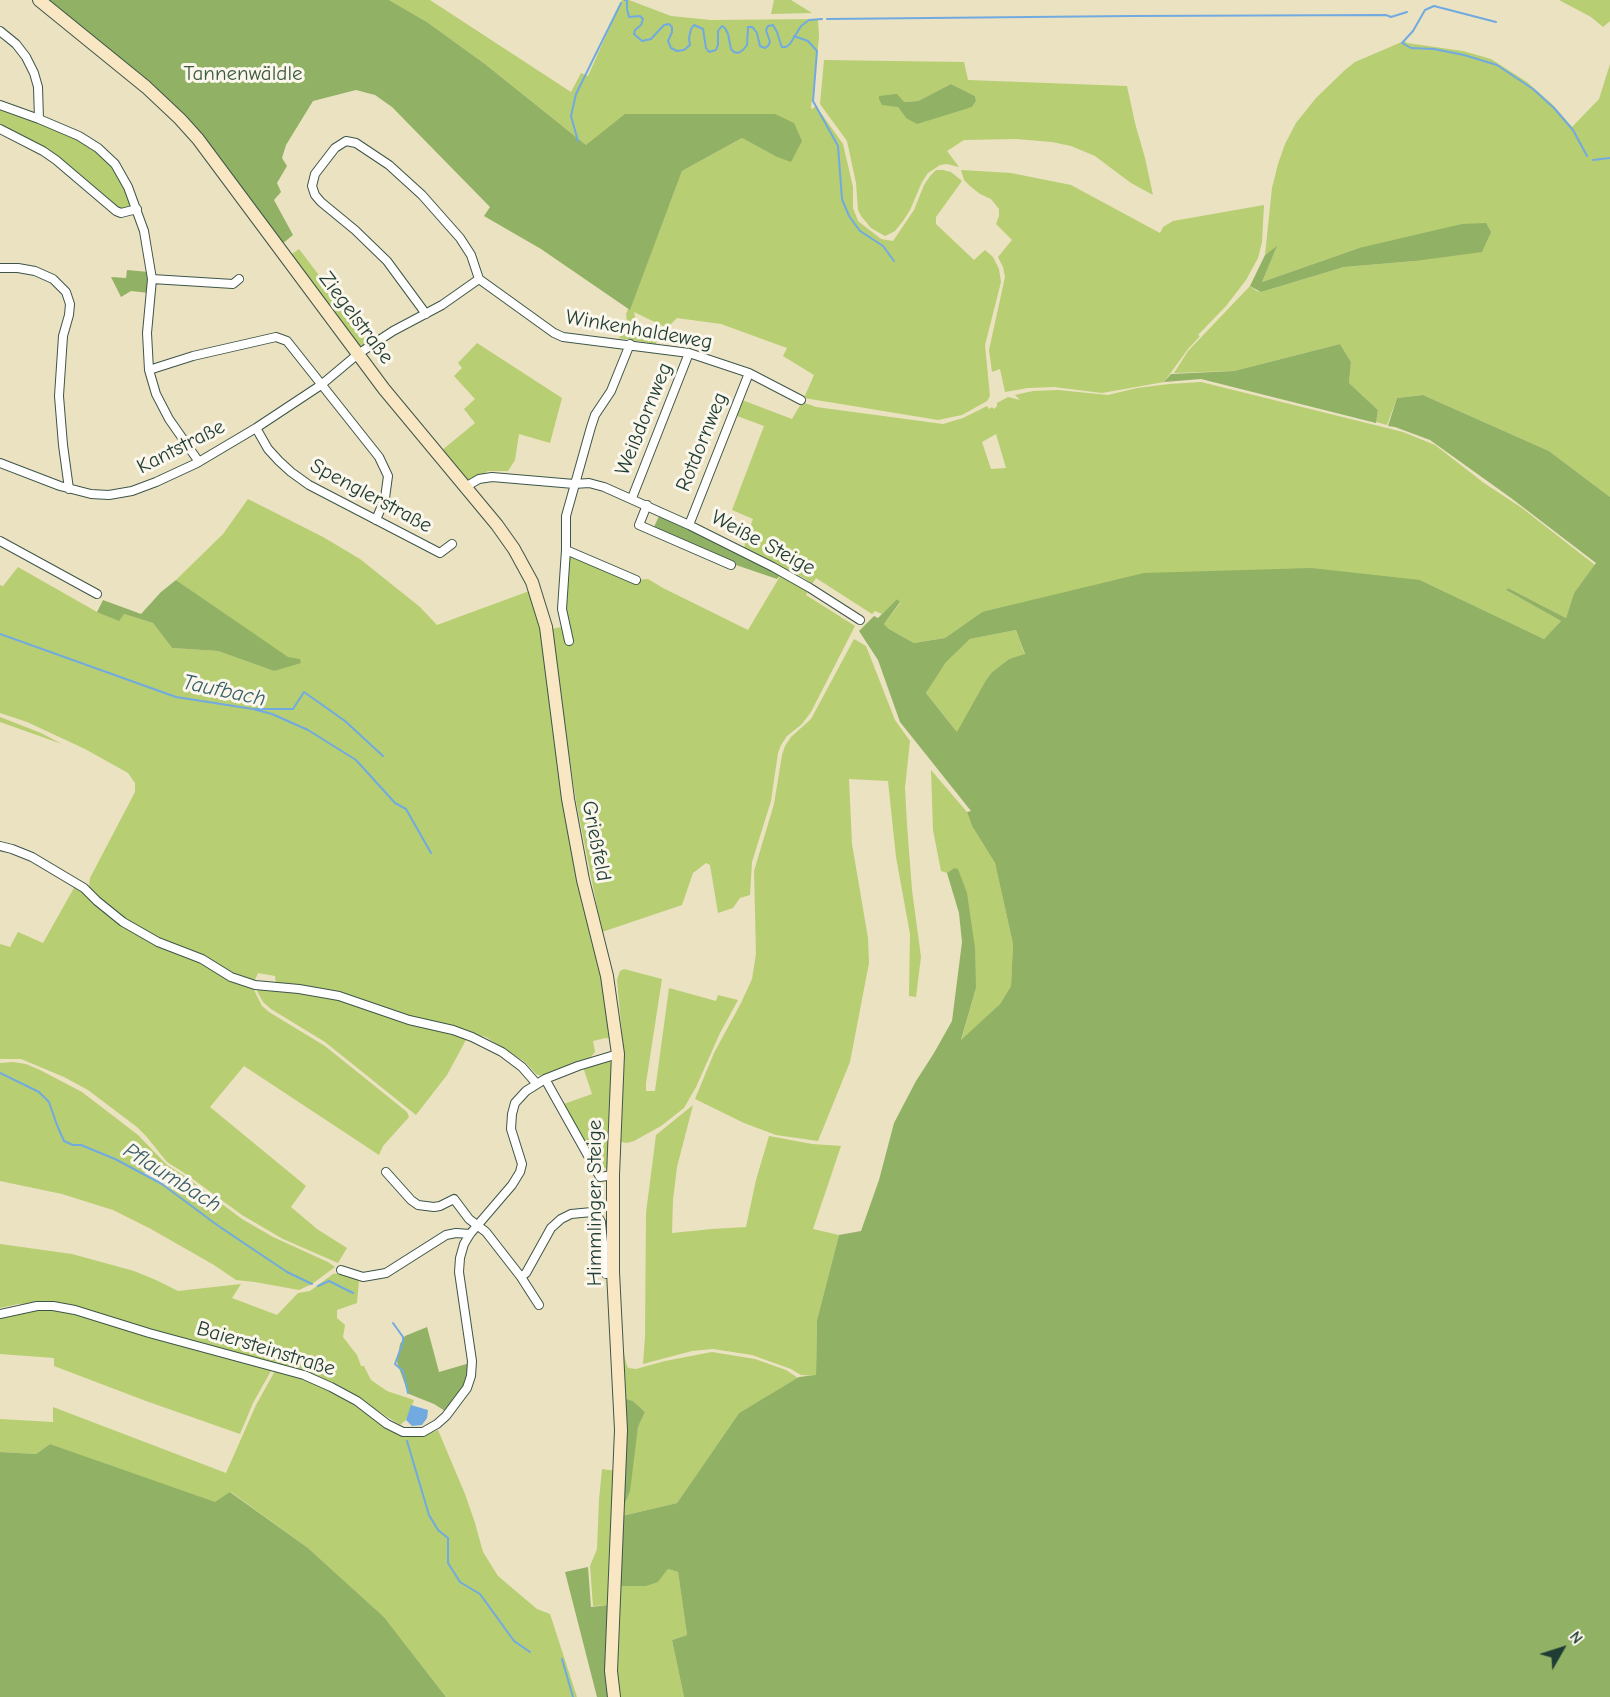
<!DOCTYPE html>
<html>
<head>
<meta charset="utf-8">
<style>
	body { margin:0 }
	#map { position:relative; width:1610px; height:1697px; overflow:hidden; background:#ebe2c1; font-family:"Comic Neue",sans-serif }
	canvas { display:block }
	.north { position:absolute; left:1532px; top:1619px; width:60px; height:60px; -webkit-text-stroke:4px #fbf7ec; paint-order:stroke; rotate:51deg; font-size:16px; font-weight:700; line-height:24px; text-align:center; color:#1f3d34 }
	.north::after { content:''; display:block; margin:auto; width:21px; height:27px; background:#1f3d34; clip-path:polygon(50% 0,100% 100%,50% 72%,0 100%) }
</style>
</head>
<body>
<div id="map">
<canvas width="1610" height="1697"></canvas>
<div class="north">N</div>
</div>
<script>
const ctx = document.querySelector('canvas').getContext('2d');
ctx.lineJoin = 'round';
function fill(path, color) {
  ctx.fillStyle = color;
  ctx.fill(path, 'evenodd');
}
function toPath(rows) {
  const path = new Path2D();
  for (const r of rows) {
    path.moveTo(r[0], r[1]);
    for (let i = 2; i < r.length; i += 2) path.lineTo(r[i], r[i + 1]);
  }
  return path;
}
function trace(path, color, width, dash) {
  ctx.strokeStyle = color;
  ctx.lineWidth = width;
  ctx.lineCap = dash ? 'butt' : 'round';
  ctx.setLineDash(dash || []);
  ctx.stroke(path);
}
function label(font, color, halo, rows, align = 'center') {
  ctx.font = font + ' "Comic Neue",sans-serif';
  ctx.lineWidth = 6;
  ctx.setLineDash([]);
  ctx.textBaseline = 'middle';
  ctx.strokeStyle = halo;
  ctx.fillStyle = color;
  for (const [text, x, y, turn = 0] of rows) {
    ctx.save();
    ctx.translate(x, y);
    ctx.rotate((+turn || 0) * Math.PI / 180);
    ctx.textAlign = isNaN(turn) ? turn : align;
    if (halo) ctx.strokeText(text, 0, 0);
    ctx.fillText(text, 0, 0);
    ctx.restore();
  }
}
fill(toPath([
	[389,0,430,0,571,92,581,73,588,76,622,0,629,0,671,16,711,20,818,19,819,38,811,108,812,109,816,106,843,144,853,187,853,208,858,221,881,239,893,241,914,210,924,185,930,176,936,170,943,170,951,172,962,181,936,217,936,224,974,260,985,250,993,257,999,269,1001,282,985,345,990,396,987,401,962,415,938,420,804,398,814,375,783,356,787,348,721,324,677,318,667,328,634,312,636,321,640,325,658,329,656,344,619,338,627,321,626,314,628,309,630,309,682,171,742,138,775,156,794,123,586,145,485,64,427,22],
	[774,0,791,0,812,13,771,14],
	[1559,0,1610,0,1610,21,1603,27,1591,17],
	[1404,41,1407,43,1463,51,1491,59,1527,82,1553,105,1572,127,1599,99,1610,64,1610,497,1549,451,1423,395,1397,398,1387,425,1376,422,1378,410,1349,383,1351,362,1340,344,1234,371,1174,373,1188,351,1250,286,1257,291,1261,292,1344,267,1415,261,1359,248,1262,282,1276,248,1265,255,1272,188,1278,164,1285,144,1296,123,1316,98,1345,70,1355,62],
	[824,60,964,62,968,80,1127,86,1135,123,1145,158,1153,195,1131,183,1095,156,1071,146,1052,142,1016,139,964,140,947,151,959,167,947,164,940,165,928,173,922,182,910,210,903,221,895,231,885,236,871,228,861,216,858,210,856,183,847,141,820,104],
	[951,84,975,96,976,101,972,107,906,118,898,107,904,102,918,101],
	[0,105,79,136,115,164,137,209,121,213,76,176,0,129],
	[961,170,1011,173,1071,185,1160,233,1163,227,1173,221,1264,205,1262,242,1258,258,1246,280,1226,306,1198,335,1200,336,1188,349,1164,382,1102,393,1054,387,1028,388,1005,392,1000,369,992,372,989,350,1005,277,1003,267,998,257,1012,240,996,224,999,216,999,209,991,199,980,194,970,186,964,180],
	[299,249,370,342,359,350,289,256],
	[477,343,562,398,550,443,519,434,515,460,508,471,488,471,467,483,441,451,475,423,464,409,475,399,454,376,462,368,458,363],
	[1201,382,1403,432,1435,445,1484,483,1522,508,1595,565,1574,593,1566,618,1508,588,1506,590,1561,621,1544,639,1420,580,982,612,945,638,914,643,889,629,884,624,900,603,897,599,882,614,875,611,872,614,816,578,812,584,804,578,744,549,745,544,744,543,753,519,732,510,764,426,737,416,742,400,792,419,802,402,816,407,943,424,963,418,987,406,989,409,992,407,994,409,997,406,997,403,1008,397,1020,400,1015,395,1033,391,1058,390,1108,395,1137,388,1169,384],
	[996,434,1006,468,991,469,982,442],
	[248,499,323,537,360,559,420,607,437,625,532,590,538,615,601,969,612,1039,605,1038,593,1041,595,1052,589,1059,542,1076,536,1074,525,1062,486,1037,404,1015,376,1004,276,984,275,976,258,973,254,982,244,980,147,934,130,924,95,897,89,886,90,878,135,792,135,783,128,773,85,749,27,722,0,713,0,585,3,586,18,567,97,612,124,614,153,623,172,648,218,651,274,671,300,659,288,658,176,580,223,534],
	[569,553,636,580,648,579,663,588,748,630,782,573,809,589,806,595,855,626,811,712,802,724,787,736,781,745,778,753,771,801,752,862,750,895,740,898,733,908,718,913,710,865,706,863,693,873,682,905,602,932,576,801,551,629,562,627],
	[1016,630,1025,655,1009,659,992,672,986,680,958,733,926,693,946,661,970,639],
	[854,639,866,646,895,720,910,741,905,788,907,825,912,890,921,957,916,997,909,996,910,934,896,857,888,781,849,779,852,844,868,938,869,963,850,1062,818,1141,776,1135,744,1123,695,1099,714,1053,741,1003,752,979,756,954,754,871,774,804,782,755,785,746,791,737,811,719],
	[0,717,41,733,62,744,0,722],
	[931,770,967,812,972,826,995,863,1013,944,1011,986,1000,1004,961,1041,976,988,954,868,947,873,941,871,933,830],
	[75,886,126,927,196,959,253,988,262,1006,269,1012,325,1046,407,1112,409,1117,383,1146,379,1155,244,1066,210,1107,306,1186,291,1207,317,1229,347,1248,338,1263,283,1239,242,1215,186,1174,167,1162,146,1136,137,1127,88,1090,64,1077,21,1059,0,1059,0,944,10,947,18,932,43,943],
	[624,969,662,979,646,1083,646,1091,655,1091,669,988,716,1001,718,995,738,1000,720,1033,696,1087,684,1108,661,1126,634,1141,627,1143,621,1142,624,1057,617,980,620,971],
	[262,988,337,998,467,1038,447,1075,416,1115,325,1042,271,1009,263,1002,257,991,258,989],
	[609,1061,612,1063,609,1169,595,1165,561,1105,592,1094,583,1067],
	[13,1062,26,1064,40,1070,82,1092,138,1135,167,1165,186,1177,242,1219,273,1237,328,1262,335,1267,312,1284,299,1290,255,1282,236,1280,214,1265,151,1229,113,1210,62,1194,0,1181,0,1063],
	[155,1161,175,1181,168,1185,168,1187,181,1198,162,1184,144,1174],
	[693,1105,677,1167,673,1200,672,1233,712,1229,746,1227,756,1180,769,1136,812,1144,841,1146,813,1229,839,1235,817,1320,816,1376,801,1375,791,1369,752,1355,713,1349,692,1351,643,1364,645,1337,646,1213,656,1135],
	[0,1244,72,1254,134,1271,156,1280,178,1291,241,1284,232,1298,277,1315,298,1293,310,1291,333,1274,340,1273,359,1280,357,1303,337,1310,337,1318,345,1325,343,1337,357,1355,361,1366,364,1366,371,1380,387,1391,414,1400,406,1420,400,1425,344,1389,292,1366,278,1364,53,1303,18,1304,0,1308],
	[29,1309,53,1309,73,1313,272,1369,253,1403,240,1434,146,1401,54,1366,54,1358,0,1354,0,1315],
	[622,1343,626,1363,628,1368,636,1369,665,1361,712,1352,755,1359,786,1370,798,1378,739,1413,677,1503,622,1516,638,1427,645,1412,633,1401,624,1398],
	[276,1369,315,1383,415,1436,426,1435,438,1430,465,1494,475,1523,483,1552,498,1576,537,1609,550,1614,577,1697,446,1697,384,1617,308,1548,231,1492,215,1503,50,1444,36,1454,0,1452,0,1419,53,1422,53,1407,226,1473,256,1405],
	[602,1469,616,1471,608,1605,593,1606,590,1566,597,1549,599,1500],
	[668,1569,678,1572,687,1635,672,1640,684,1697,614,1697,619,1586,658,1582]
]), '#b7ce73');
fill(toPath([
	[47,0,389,0,427,22,485,64,586,145,625,114,775,114,794,123,802,141,791,162,775,156,742,138,682,171,630,310,541,249,484,216,490,207,392,107,375,95,356,90,313,101,286,145,282,158,287,166,277,183,281,192,274,200,293,235,282,244,201,138],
	[951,84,975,96,976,101,972,107,917,124,906,118,898,107,882,105,879,99,879,96,897,94,904,102,918,101],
	[1486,223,1491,232,1482,252,1415,261,1344,267,1261,292,1250,286,1265,255,1277,246,1262,282,1359,248,1462,224],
	[127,270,149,272,149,293,131,291,121,297,111,277,126,278],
	[1340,344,1351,362,1349,383,1378,410,1376,423,1201,379,1164,382,1171,374,1234,371],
	[1423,395,1549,451,1610,497,1610,1697,684,1697,672,1640,687,1635,678,1572,668,1569,658,1582,646,1586,619,1586,622,1516,677,1503,739,1413,799,1377,816,1375,817,1320,839,1235,861,1231,879,1180,894,1123,916,1081,934,1053,952,1021,962,942,959,913,947,873,954,868,958,869,967,893,975,948,976,988,961,1040,1000,1004,1011,986,1013,944,995,863,972,826,967,812,971,811,900,722,878,660,859,631,874,616,878,618,897,599,900,602,884,624,889,629,914,643,945,638,982,612,1144,573,1311,568,1420,580,1544,639,1561,621,1506,590,1508,588,1566,618,1574,593,1596,563,1511,498,1430,440,1395,427,1388,426,1397,398],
	[1016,630,1025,654,1009,659,992,672,986,680,957,732,926,693,946,662,970,639],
	[660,514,782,573,777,579,736,565,653,529],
	[176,580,288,657,300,659,301,663,274,671,218,651,172,648,153,623,124,614,119,621,97,612,103,600,141,614,161,592],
	[427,1327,439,1372,470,1363,466,1385,445,1411,434,1404,409,1394,407,1390,397,1362,400,1344,405,1336],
	[624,1398,633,1401,645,1412,638,1427,630,1491,621,1513],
	[50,1444,215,1502,230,1492,308,1548,384,1617,446,1697,0,1697,0,1452,36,1454],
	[588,1567,591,1607,608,1605,607,1667,611,1697,597,1697,565,1572]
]), '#91b165');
fill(toPath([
	[411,1405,428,1410,427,1418,422,1425,412,1426,406,1420]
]), '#71aae0');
trace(toPath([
	[625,0,627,1,627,9,629,17,640,16,643,19,641,25,635,30,634,34,642,41,651,39,664,25,669,24,672,27,672,32,668,41,671,48,677,51,684,50,690,45,689,38,691,29,694,25,703,29,706,48,709,52,716,50,718,45,718,31,722,26,725,28,728,34,731,49,734,52,738,53,743,50,747,45,748,27,752,27,754,29,757,33,760,46,765,48,768,46,770,42,766,30,768,26,773,25,777,32,781,45,782,47,786,47,790,44,801,26,809,20,822,19],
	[827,19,1131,16,1386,15,1391,17,1407,12],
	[1496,22,1434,6,1425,10,1413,31,1402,43,1411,48,1434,49,1464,55,1497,65,1533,89,1554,108,1573,130,1587,156],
	[794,36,808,41,817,51,813,101,838,146,842,199,849,216,860,231,883,246,894,261],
	[578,141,571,116,576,94,621,3],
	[1593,160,1610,158],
	[0,634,176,697,253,709,272,714,308,730,356,760,395,803,406,809,431,853],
	[256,709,293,709,304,692,345,721,383,756],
	[0,1073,39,1092,49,1102,57,1125,64,1141,73,1145,81,1145,115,1159,162,1184,217,1225,287,1272,312,1284],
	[318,1286,329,1281,353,1293],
	[393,1323,403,1337,403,1342,395,1364,403,1371,408,1393],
	[407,1441,429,1515,438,1530,448,1538,448,1563,460,1582,480,1594,514,1641,530,1652],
	[562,1659,573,1697]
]), '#71aae0', 2);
const street = toPath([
	[0,31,16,44,26,57,34,73,38,87,39,119],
	[0,105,39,119,79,136,98,148,115,164,128,187,144,231,152,279,147,333,149,370,156,394,169,419,199,462],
	[0,129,43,151,56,160,116,211,121,213,137,209],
	[0,268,18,268,35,271,53,279,66,292,70,304,69,315,63,336,59,396,63,445,69,489],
	[152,279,233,284,239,279],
	[426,314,387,261,355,230,321,202,315,195,312,186,315,174,335,148,346,141,356,143,389,165,422,195,460,238,471,255,479,279],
	[149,370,193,356,276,337,287,341,379,457,388,476,385,498,376,520],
	[256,428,268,449,279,461,291,472,309,485,440,553,452,544],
	[0,463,60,486,91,494,109,495,132,491,156,482,197,463,256,428,321,385,358,354,393,331,442,305,479,279,554,333,563,337,689,353,749,373,801,400],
	[467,486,479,479,492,477,574,484,589,483,604,487,689,525,773,567,810,588,860,620],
	[632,498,689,353],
	[647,505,639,525,731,565],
	[689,525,749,373],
	[0,541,97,594],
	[566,550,636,580],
	[569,641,562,609,566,550,566,516,591,427,595,415,611,391,630,344],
	[0,846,12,849,32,857,84,888,97,901,123,922,158,942,202,959,231,977,255,985,299,989,339,996,409,1020,453,1030,472,1037,502,1052,522,1067,536,1083],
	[545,1079,600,1177,613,1175],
	[386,1172,411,1200,418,1205,434,1207,440,1206,454,1199,469,1219,486,1232,521,1277,526,1273,551,1228,561,1219,571,1214,592,1212,597,1215,601,1222,606,1274],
	[341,1270,363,1277,386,1273,446,1235,456,1233,470,1234],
	[521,1277,539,1305],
	[0,1314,37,1306,53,1306,75,1310,149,1333,304,1375,331,1387,357,1401,387,1424,403,1432,423,1432,437,1424,446,1416,467,1388,471,1376,472,1361,459,1272,460,1258,464,1244,470,1234,512,1185,520,1172,522,1164,511,1129,512,1114,515,1103,526,1091,545,1079,578,1066,618,1054]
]);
const secondary = toPath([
	[39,0,146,87,180,119,198,139,384,389,497,525,514,549,532,582,546,627,568,799,583,880,607,976,618,1054,613,1175,613,1272,621,1430,611,1671,614,1697]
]);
trace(street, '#3e5649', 10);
trace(secondary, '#3e5649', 14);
trace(street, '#fff', 8);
trace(secondary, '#f9e7c3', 12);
label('21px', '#3d5a41', '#fbf7ec', [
	["Tannenwäldle",243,74]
]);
label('21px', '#1f3d34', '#fbf7ec', [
	["Ziegelstraße",356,318,53],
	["Winkenhaldeweg",639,330,10],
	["Weißdornweg",644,419,-68],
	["Rotdornweg",702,442,-68],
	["Kantstraße",181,447,-27],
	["Spenglerstraße",371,496,28],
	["Weiße Steige",763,543,28],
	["Grießfeld",596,841,79],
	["Himmlinger Steige",595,1203,-90],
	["Baiersteinstraße",266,1349,17]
]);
label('italic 22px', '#385e68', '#fbf7ec', [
	["Taufbach",224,691,12],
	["Pflaumbach",172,1178,32]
]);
</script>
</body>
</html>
